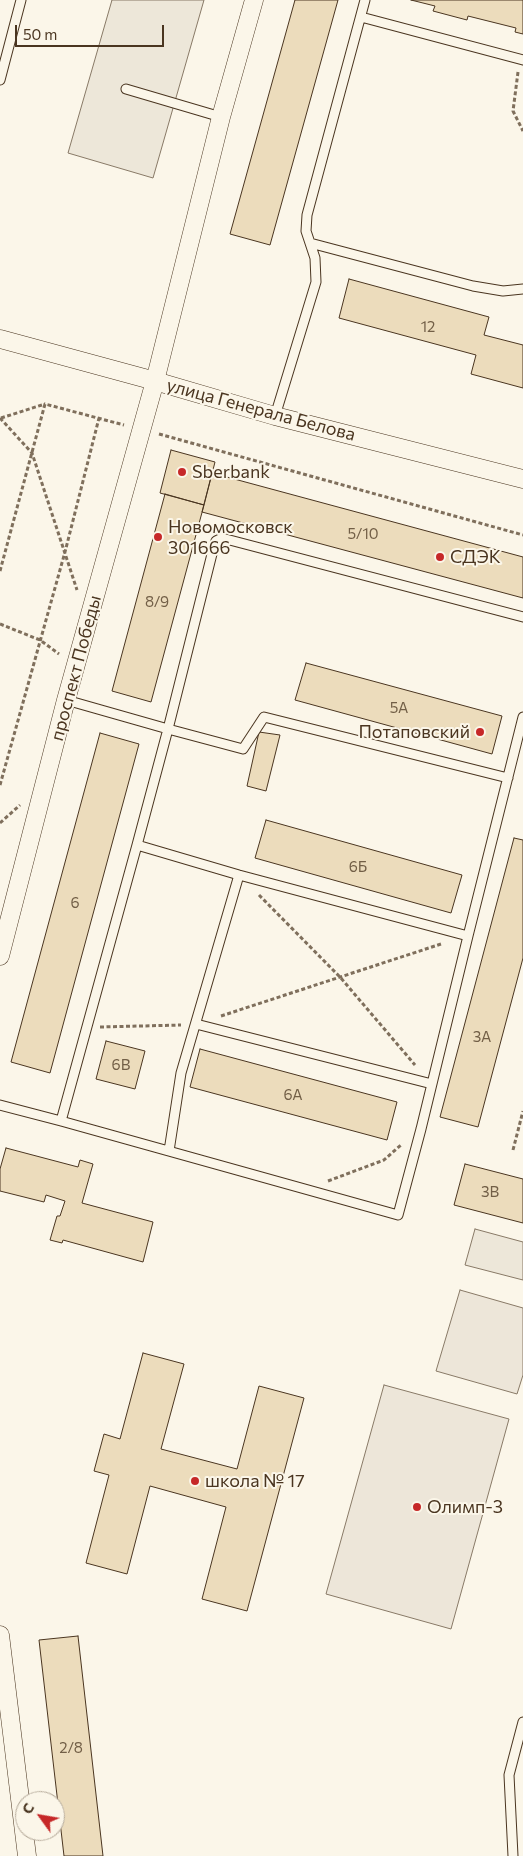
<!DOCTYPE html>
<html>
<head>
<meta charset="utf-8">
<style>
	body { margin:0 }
	#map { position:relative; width:523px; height:1856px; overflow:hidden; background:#fbf6e9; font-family:Commissioner,sans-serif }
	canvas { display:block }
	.north { position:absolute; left:15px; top:1791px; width:50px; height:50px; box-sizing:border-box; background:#fbf6e9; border:1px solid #b4a999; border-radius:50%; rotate:302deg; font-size:14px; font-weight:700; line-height:20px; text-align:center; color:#4a3520 }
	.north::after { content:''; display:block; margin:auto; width:18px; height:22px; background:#c62828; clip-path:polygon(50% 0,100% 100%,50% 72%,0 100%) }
	.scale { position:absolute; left:15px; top:25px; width:149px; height:22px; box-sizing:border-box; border:2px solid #4a3520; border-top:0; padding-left:6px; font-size:15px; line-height:18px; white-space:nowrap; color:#4a3520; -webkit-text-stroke:4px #fbf6e9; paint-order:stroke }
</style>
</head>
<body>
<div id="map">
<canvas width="523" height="1856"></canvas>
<div class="north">С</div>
<div class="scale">50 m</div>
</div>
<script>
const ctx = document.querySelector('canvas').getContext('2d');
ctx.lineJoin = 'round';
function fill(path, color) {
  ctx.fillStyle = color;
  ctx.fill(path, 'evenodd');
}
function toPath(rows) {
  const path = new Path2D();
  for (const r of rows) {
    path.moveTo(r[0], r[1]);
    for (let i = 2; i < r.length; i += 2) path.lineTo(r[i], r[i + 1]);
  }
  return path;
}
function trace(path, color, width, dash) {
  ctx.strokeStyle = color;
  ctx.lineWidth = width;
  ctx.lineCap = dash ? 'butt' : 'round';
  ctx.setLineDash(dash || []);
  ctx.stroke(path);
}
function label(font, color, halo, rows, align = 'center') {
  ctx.font = font + ' Commissioner,sans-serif';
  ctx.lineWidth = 4;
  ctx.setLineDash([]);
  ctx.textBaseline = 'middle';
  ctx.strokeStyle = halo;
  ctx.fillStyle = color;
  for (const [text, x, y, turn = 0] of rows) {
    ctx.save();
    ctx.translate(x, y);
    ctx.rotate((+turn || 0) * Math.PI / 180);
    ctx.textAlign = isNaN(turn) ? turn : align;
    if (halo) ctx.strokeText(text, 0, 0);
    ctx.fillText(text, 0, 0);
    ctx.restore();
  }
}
const green = toPath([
	[460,1290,523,1308,523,1375,517,1394,436,1371,460,1290],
	[384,1385,509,1419,451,1629,326,1594,384,1385]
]);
fill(green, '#ede6d9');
trace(green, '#887966', 1);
const parking = toPath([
	[112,0,204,0,153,178,68,153,112,0],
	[475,1229,523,1242,523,1280,465,1265,475,1229]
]);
fill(parking, '#ede7d9');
trace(parking, '#887966', 1);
const building = toPath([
	[295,0,338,0,270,245,230,234,295,0],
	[411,0,523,0,523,34,515,32,516,28,468,16,467,20,433,11,435,6,411,0],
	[349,279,489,317,484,335,523,345,523,388,471,374,476,355,339,318,349,279],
	[171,450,215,462,204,505,160,493,171,450],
	[212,473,523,557,523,598,202,512,212,473],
	[165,494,204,505,151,702,112,691,165,494],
	[306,663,502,716,492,754,295,700,306,663],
	[259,732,280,735,266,791,247,786,259,732],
	[100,733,139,744,50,1073,11,1062,100,733],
	[266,820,462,875,451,913,255,858,266,820],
	[514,838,523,840,523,958,478,1127,440,1117,514,838],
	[106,1041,145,1051,135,1089,96,1079,106,1041],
	[200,1049,397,1102,387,1140,190,1087,200,1049],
	[6,1148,78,1167,80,1160,93,1164,82,1203,153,1222,143,1262,63,1240,62,1243,50,1240,57,1216,60,1216,65,1201,46,1195,44,1202,0,1191,0,1169,6,1148],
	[465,1164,523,1179,523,1223,454,1205,465,1164],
	[143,1353,184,1364,161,1449,237,1469,259,1386,304,1398,247,1611,202,1599,226,1507,150,1486,127,1574,86,1563,109,1475,94,1471,104,1434,120,1439,143,1353],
	[78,1636,103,1856,64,1856,39,1640,78,1636]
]);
fill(building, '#ecdcbc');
trace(building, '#4a3520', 1);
const lane = toPath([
	[361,17,523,60],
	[0,80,21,0],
	[126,89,221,117],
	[310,243,473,286,503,291,523,289],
	[275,416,316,282,315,258,306,231,307,215,365,0],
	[66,700,168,729,137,845],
	[508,778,264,717,243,749,168,729,214,546,216,541,222,538,523,617],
	[196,1024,432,1084],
	[0,1105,61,1121,398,1215,421,1129,468,936],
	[61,1121,137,845,239,875,468,936,523,717],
	[169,1151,181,1073,239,875],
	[513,1856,509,1775,523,1722]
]);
const street = toPath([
	[0,339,155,381,275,416,523,479],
	[0,956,66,700,155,381,221,117,254,0],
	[0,1635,27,1856]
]);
trace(lane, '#4a3520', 11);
trace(street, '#4a3520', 19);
trace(toPath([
	[518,72,513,111,523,131],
	[0,418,32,453,77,590],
	[1,418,45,404],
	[159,434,523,535],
	[0,571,45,404,124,425],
	[0,624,40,640,59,654],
	[0,785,65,552,99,418],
	[0,823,20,805],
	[259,895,340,977,415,1065],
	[221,1016,441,944],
	[100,1027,181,1025],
	[513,1150,523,1111],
	[328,1181,384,1160,402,1144]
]), '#7f6f5c', 3, [4, 2.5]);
trace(lane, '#fbf6e9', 9);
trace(street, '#fbf6e9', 18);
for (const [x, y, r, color] of [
	[182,472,5,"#c62828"],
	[158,537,5,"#c62828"],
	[440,557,5,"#c62828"],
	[480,732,5,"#c62828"],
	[195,1481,5,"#c62828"],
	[417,1507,5,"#c62828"]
]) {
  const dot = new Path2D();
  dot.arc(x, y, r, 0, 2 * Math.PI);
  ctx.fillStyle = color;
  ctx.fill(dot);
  trace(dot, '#fbf6e9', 2);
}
label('15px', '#725f47', null, [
	["12",428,327],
	["5/10",363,534],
	["8/9",157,602],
	["5А",399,708],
	["6Б",358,867],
	["6",75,903],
	["3А",482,1037],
	["6В",121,1065],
	["6А",293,1095],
	["3В",490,1192],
	["2/8",71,1748]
]);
label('18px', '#4a3520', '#fbf6e9', [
	["улица Генерала Белова",261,410,15],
	["проспект Победы",76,668,-75]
]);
label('18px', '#4a3520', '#fbf6e9', [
	["Sberbank",192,472],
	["Новомосковск",168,527],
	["301666",168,548],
	["СДЭК",450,557],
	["Потаповский",470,732,"right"],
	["школа № 17",205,1481],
	["Олимп-3",427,1507]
], 'left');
</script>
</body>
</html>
